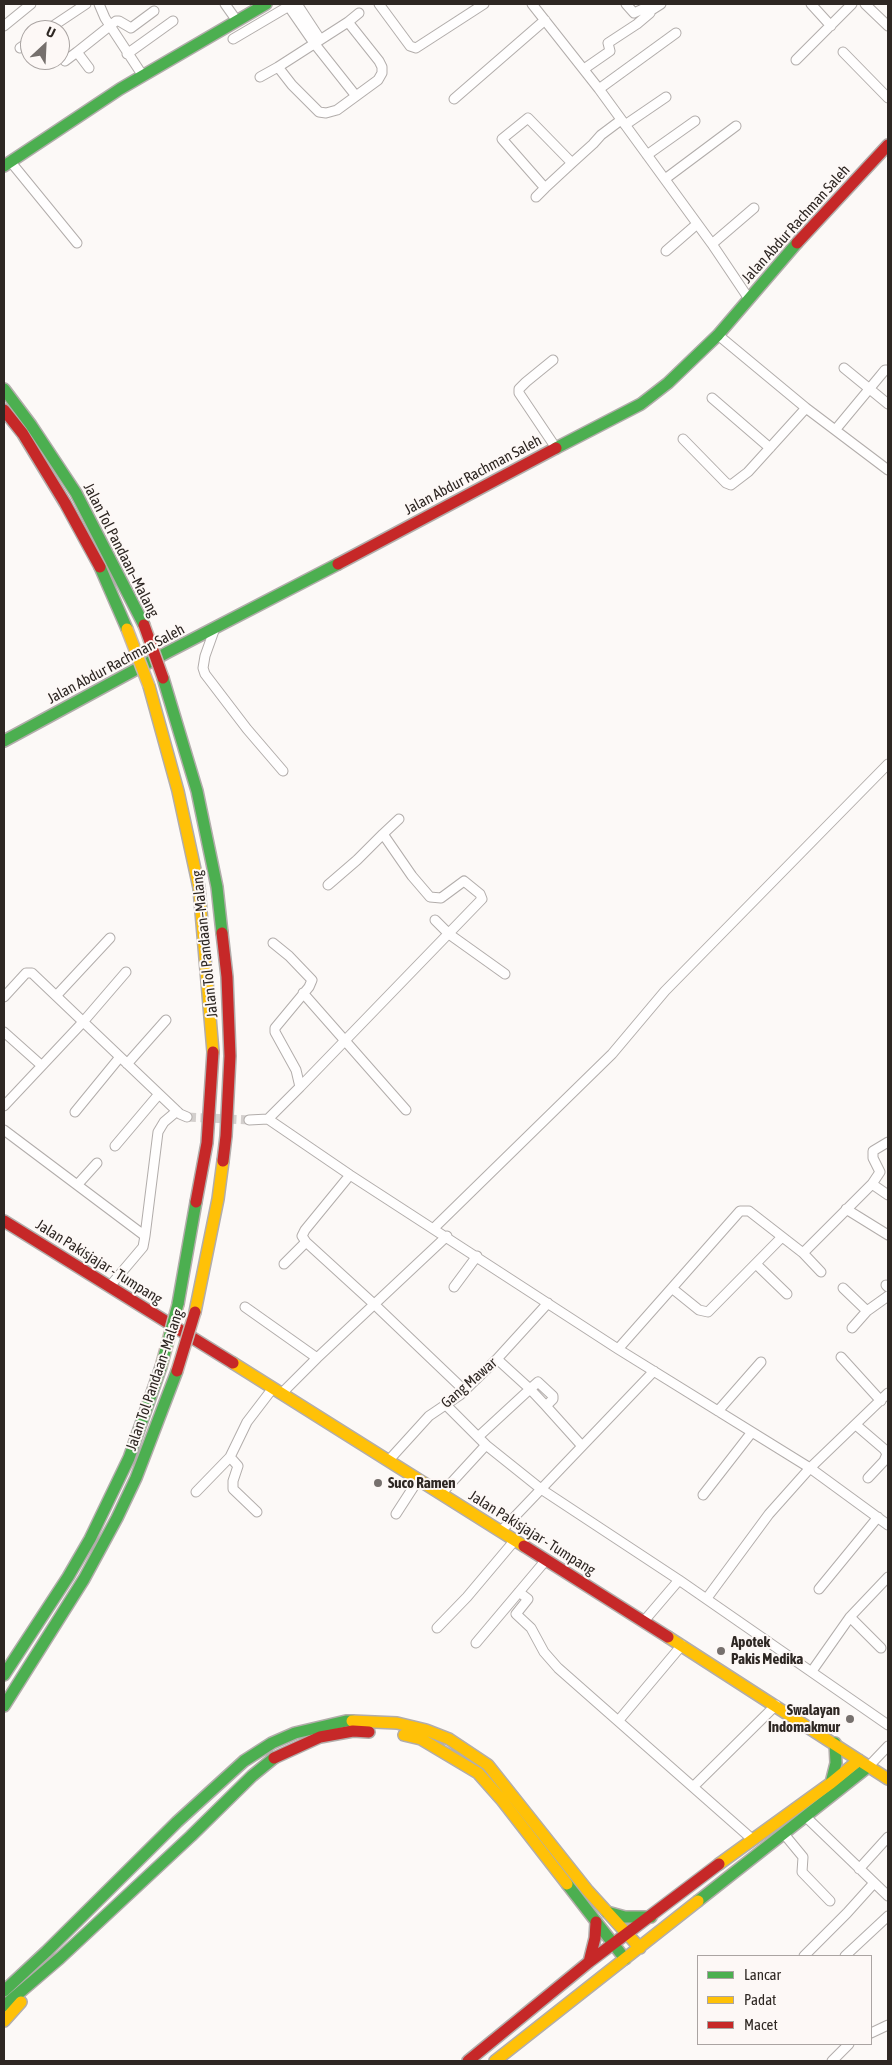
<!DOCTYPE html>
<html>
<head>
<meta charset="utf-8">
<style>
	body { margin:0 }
	#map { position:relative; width:892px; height:2065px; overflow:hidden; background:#fcf9f7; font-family:"Asap Condensed",sans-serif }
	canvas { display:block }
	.frame { position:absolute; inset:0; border:5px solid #2e2723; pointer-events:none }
	.legend { position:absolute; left:697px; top:1955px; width:175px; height:90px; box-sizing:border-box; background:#fdf8f6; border:1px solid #aaa4a2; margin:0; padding:6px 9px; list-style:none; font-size:15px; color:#2e2723 }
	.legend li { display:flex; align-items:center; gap:10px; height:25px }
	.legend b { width:25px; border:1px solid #aaa4a2 }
	.north { position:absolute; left:20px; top:20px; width:50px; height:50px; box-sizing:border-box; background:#fdf8f6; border:1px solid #aaa4a2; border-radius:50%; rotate:25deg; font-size:14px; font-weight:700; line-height:20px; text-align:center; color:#2e2723 }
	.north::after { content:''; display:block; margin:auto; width:18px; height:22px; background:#76706d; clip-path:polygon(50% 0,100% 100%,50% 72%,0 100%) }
</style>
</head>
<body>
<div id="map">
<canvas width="892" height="2065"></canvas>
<div class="frame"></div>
<ul class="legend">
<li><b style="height:6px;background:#4caf50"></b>Lancar</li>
<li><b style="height:6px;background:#ffc107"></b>Padat</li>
<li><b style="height:6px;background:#c62828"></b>Macet</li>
</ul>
<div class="north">U</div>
</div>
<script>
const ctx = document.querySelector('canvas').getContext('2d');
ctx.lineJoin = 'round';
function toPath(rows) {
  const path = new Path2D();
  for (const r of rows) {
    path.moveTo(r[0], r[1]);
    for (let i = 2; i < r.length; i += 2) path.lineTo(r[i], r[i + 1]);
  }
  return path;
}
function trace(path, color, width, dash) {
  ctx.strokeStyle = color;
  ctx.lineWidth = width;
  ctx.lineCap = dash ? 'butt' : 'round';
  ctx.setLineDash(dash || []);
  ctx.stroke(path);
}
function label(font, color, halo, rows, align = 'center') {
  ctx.font = font + ' "Asap Condensed",sans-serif';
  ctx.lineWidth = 4;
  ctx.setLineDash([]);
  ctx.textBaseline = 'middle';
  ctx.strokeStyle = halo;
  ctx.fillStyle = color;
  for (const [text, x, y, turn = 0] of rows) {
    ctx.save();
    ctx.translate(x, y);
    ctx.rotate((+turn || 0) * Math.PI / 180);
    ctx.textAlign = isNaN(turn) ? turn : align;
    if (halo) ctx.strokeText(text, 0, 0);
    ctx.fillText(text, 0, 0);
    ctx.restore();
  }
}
trace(toPath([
	[187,1117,249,1120]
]), '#d3cfcd', 9, [9, 4.5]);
const street = toPath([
	[99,4,105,18,143,76],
	[225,4,237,21],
	[287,4,314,43,356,96],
	[297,4,320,39],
	[379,4,410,46,416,48,484,4],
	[532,4,599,89,712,244,749,299],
	[811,4,831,26],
	[865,4,888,26],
	[650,11,661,4],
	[348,22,379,61,382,67,382,73,378,80,337,110,326,113,319,112,292,85,278,67,348,22],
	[348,22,359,13],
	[4,26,31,4],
	[47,30,86,4],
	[233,39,289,6],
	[20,48,30,41],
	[843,52,888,98],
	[127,54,173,21],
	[796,60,852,4],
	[65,61,77,52],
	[89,68,77,52,116,21,119,21,131,28,154,11],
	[584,69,610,51,608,43,637,24,650,13,647,7,634,13,626,4],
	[260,77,278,67],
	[599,89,676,33],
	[454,99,545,20],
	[625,125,666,97],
	[647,155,695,121],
	[10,161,77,243],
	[572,163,528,118,502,139,545,188,572,163,593,144,601,135,621,120],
	[665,179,736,126],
	[536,197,545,188],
	[712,244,754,208],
	[666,251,697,224],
	[718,335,806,408,888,470],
	[553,360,526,382,519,389,519,393,556,448],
	[844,368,888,404],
	[712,398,770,448],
	[836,429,880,376,885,370,888,370],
	[683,439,726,483,731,485,748,472,806,408],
	[215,628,205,656,203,668,205,674,247,729,283,771],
	[328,885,357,860,383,834],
	[435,920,449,934,505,974],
	[303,993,406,1110],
	[56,996,110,938],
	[4,997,26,973,32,973,180,1114,187,1117],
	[4,1032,41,1065],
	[127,1064,166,1020],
	[300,1087,482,899,480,894,464,881,441,898,430,897,412,876,383,834,399,819],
	[4,1106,83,1022,126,972],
	[75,1112,120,1057],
	[268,1119,300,1087,296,1070,275,1032,275,1028,309,987,312,980,289,956,273,943],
	[249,1120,268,1119,350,1175,618,1349,810,1468,888,1525],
	[4,1130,145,1236,143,1247,110,1286],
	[115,1146,159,1094],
	[350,1175,305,1230,302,1236,306,1242,375,1305,464,1390],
	[78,1184,97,1163],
	[872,1184,880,1172,873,1158,873,1151,888,1142],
	[846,1209,888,1235],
	[434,1228,612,1054,665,991,888,764],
	[145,1236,158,1132,164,1122,177,1111],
	[803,1253,821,1272],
	[284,1264,306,1242],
	[756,1264,787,1294],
	[886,1285,888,1287],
	[454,1287,477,1256],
	[843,1288,867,1311],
	[673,1289,699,1310,708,1312,782,1237],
	[245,1307,317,1358],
	[852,1328,867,1311,888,1296],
	[618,1349,740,1211,749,1211,803,1253,872,1184,888,1195],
	[841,1357,881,1401],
	[497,1359,530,1389,538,1382,553,1396,553,1399,546,1406,582,1446],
	[282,1393,317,1358,447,1236],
	[446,1405,486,1445,541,1489,679,1580,888,1725],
	[718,1411,761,1362],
	[856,1425,884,1449,887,1454,884,1461,868,1478],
	[478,1437,530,1389,546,1406],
	[230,1457,238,1466,233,1481,233,1489,257,1512],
	[389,1460,429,1416,460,1395,497,1359,548,1303],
	[196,1492,230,1457,247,1422,273,1388],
	[441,1494,486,1445],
	[703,1495,752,1432],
	[396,1514,418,1480],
	[501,1531,654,1371],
	[819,1589,878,1517],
	[519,1592,528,1599,516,1614,531,1628,544,1652,558,1668,752,1839],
	[707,1598,769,1514,810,1468,888,1393],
	[850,1617,881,1648],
	[644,1621,679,1580],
	[437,1628,467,1597,515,1540],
	[476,1643,546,1560],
	[812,1671,850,1617,888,1577],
	[619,1720,682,1645],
	[868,1767,888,1746],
	[693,1787,776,1705],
	[806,1817,888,1896],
	[784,1834,803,1857,802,1872,830,1901],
	[859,1869,888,1837],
	[804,1956,847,1913,874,1883],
	[845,1956,888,1916],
	[871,2033,888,2025],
	[832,2061,849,2044]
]);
const fast = toPath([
	[4,166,120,89,266,4],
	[4,389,31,425,76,493,144,625],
	[556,448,641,404,668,383,718,335,797,243],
	[100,567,127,629],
	[163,678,197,791,217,887,222,933],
	[4,741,168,652,338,564],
	[178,1304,196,1202],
	[4,1675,68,1577,90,1539,129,1458,161,1367],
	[4,1706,84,1579,117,1518,136,1478,177,1371],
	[831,1783,836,1763,835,1743],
	[567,1884,625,1959],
	[698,1901,868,1767],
	[607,1912,625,1917,651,1917],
	[4,1991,46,1952,177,1822,244,1761,272,1743,295,1733,346,1721,352,1721],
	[4,2006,60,1958,191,1836,252,1776,274,1758]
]);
const slow = toPath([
	[149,686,178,791,199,888,213,1052],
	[195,1312,218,1199,223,1161],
	[233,1363,524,1546],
	[668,1637,888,1779],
	[352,1721,397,1723,426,1730,449,1739,488,1765,588,1891,640,1948],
	[404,1735,421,1739,478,1773,501,1799,567,1884],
	[719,1864,831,1783,859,1760],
	[4,2021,21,2002],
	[495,2061,698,1901]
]);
const jam = toPath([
	[797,243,888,145],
	[4,410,23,434,65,503,100,567],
	[338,564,556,448],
	[222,933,227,977,230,1056,226,1136,223,1161],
	[196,1202,207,1143,213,1052],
	[4,1221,233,1363],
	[524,1546,668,1637],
	[274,1758,320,1737,353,1731,369,1732],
	[589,1962,595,1938,596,1922],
	[468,2061,589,1962,719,1864]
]);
trace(street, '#b2adab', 11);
trace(fast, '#b2adab', 14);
trace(slow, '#b2adab', 14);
trace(jam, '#b2adab', 14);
trace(street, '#fffefe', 9);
trace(fast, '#4caf50', 11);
trace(slow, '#ffc107', 11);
trace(jam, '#c62828', 11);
const fastBridge = toPath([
	[161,1367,178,1304]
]);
const slowBridge = toPath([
	[127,629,149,686]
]);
const jamBridge = toPath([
	[144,625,163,678],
	[177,1371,195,1312]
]);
trace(fastBridge, '#c3b8b2', 14, []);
trace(slowBridge, '#c3b8b2', 14, []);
trace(jamBridge, '#c3b8b2', 14, []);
trace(fastBridge, '#4caf50', 11);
trace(slowBridge, '#ffc107', 11);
trace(jamBridge, '#c62828', 11);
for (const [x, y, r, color] of [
	[378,1483,5,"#76706d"],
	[721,1651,5,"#76706d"],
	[850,1719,5,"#76706d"]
]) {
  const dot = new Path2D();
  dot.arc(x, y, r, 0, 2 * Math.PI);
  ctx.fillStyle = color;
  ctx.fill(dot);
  trace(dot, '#fdf8f6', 2);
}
label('15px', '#2e2723', '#fdf8f6', [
	["Jalan Abdur Rachman Saleh",796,224,-48],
	["Jalan Abdur Rachman Saleh",473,475,-28],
	["Jalan Tol Pandaan–Malang",121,550,63],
	["Jalan Abdur Rachman Saleh",116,664,-28],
	["Jalan Tol Pandaan–Malang",205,944,-96],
	["Jalan Pakisjajar - Tumpang",99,1262,32],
	["Jalan Tol Pandaan–Malang",155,1380,-71],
	["Gang Mawar",469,1383,-41],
	["Jalan Pakisjajar - Tumpang",532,1533,32]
]);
label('bold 15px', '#2e2723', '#fdf8f6', [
	["Suco Ramen",388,1483],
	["Apotek",731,1642],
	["Pakis Medika",731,1659],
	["Swalayan",840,1710,"right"],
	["Indomakmur",840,1727,"right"]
], 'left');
</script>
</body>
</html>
